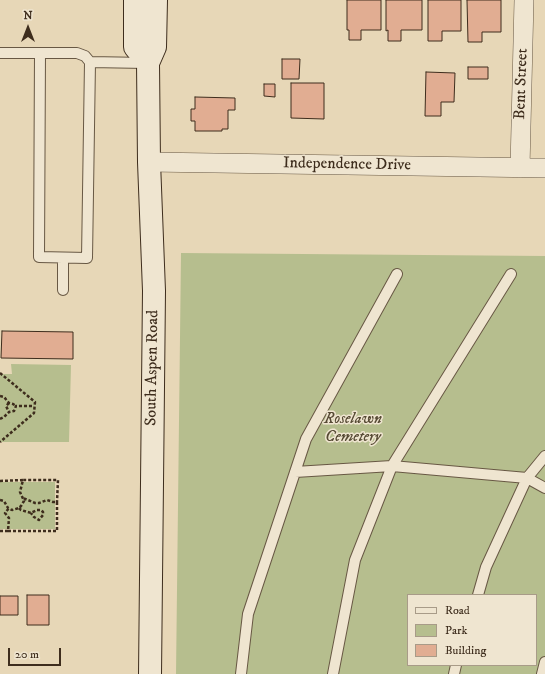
<!DOCTYPE html>
<html>
<head>
<meta charset="utf-8">
<style>
	body { margin:0 }
	#map { position:relative; width:545px; height:674px; overflow:hidden; background:#e7d7b7; font-family:"IM FELL DW Pica",serif }
	canvas { display:block }
	.legend { position:absolute; left:407px; top:594px; width:130px; height:72px; box-sizing:border-box; background:#efe5d0; border:1px solid #a89b88; margin:0; padding:5px 7px; list-style:none; font-size:12px; color:#3e2d1d }
	.legend li { display:flex; align-items:center; gap:8px; height:20px }
	.legend b { width:20px; border:1px solid #a89b88 }
	.north { position:absolute; left:8px; top:8px; width:40px; height:40px; -webkit-text-stroke:3px #efe5d0; paint-order:stroke; rotate:0deg; font-size:11px; font-weight:700; line-height:16px; text-align:center; color:#3e2d1d }
	.north::after { content:''; display:block; margin:auto; width:14px; height:18px; background:#3e2d1d; clip-path:polygon(50% 0,100% 100%,50% 72%,0 100%) }
	.scale { position:absolute; left:8px; top:648px; width:53px; height:18px; box-sizing:border-box; border:2px solid #3e2d1d; border-top:0; padding-left:5px; font-size:12px; line-height:14px; white-space:nowrap; color:#3e2d1d; -webkit-text-stroke:3px #efe5d0; paint-order:stroke }
</style>
</head>
<body>
<div id="map">
<canvas width="545" height="674"></canvas>
<ul class="legend">
<li><b style="height:5px;background:#efe5d0"></b>Road</li>
<li><b style="height:11px;background:#b6be8e"></b>Park</li>
<li><b style="height:11px;background:#e1ad92"></b>Building</li>
</ul>
<div class="north">N</div>
<div class="scale">20 m</div>
</div>
<script>
const ctx = document.querySelector('canvas').getContext('2d');
ctx.lineJoin = 'round';
function fill(path, color) {
  ctx.fillStyle = color;
  ctx.fill(path, 'evenodd');
}
function toPath(rows) {
  const path = new Path2D();
  for (const r of rows) {
    path.moveTo(r[0], r[1]);
    for (let i = 2; i < r.length; i += 2) path.lineTo(r[i], r[i + 1]);
  }
  return path;
}
function trace(path, color, width, dash) {
  ctx.strokeStyle = color;
  ctx.lineWidth = width;
  ctx.lineCap = dash ? 'butt' : 'round';
  ctx.setLineDash(dash || []);
  ctx.stroke(path);
}
function label(font, color, halo, rows, align = 'center') {
  ctx.font = font + ' "IM FELL DW Pica",serif';
  ctx.lineWidth = 3;
  ctx.setLineDash([]);
  ctx.textBaseline = 'middle';
  ctx.strokeStyle = halo;
  ctx.fillStyle = color;
  for (const [text, x, y, turn = 0] of rows) {
    ctx.save();
    ctx.translate(x, y);
    ctx.rotate((+turn || 0) * Math.PI / 180);
    ctx.textAlign = isNaN(turn) ? turn : align;
    if (halo) ctx.strokeText(text, 0, 0);
    ctx.fillText(text, 0, 0);
    ctx.restore();
  }
}
fill(toPath([
	[181,253,545,256,545,674,176,674],
	[408,595,536,595,536,665,408,665],
	[11,364,71,365,69,442,0,442,0,374,12,374],
	[0,482,55,482,55,529,0,529]
]), '#b6be8e');
const building = toPath([
	[347,0,381,0,381,30,361,30,361,40,349,40,349,30,347,30,347,0],
	[386,0,422,0,422,30,401,30,401,41,388,41,388,30,386,31,386,0],
	[428,0,461,0,461,31,442,31,442,41,428,41,428,0],
	[467,0,501,0,501,32,482,32,482,42,468,42,467,0],
	[282,59,300,59,299,79,282,79,282,59],
	[468,67,488,67,488,79,468,79,468,67],
	[426,72,455,73,454,102,441,102,441,116,425,116,426,72],
	[291,83,324,83,324,119,291,118,291,83],
	[264,84,275,84,275,97,264,96,264,84],
	[195,97,235,98,235,110,228,110,228,129,222,129,222,131,195,131,195,121,191,121,191,109,195,109,195,97],
	[2,331,73,332,73,359,1,358,2,331],
	[27,595,49,595,49,625,27,625,27,595],
	[0,596,18,596,18,615,0,615,0,596]
]);
fill(building, '#e1ad92');
trace(building, '#3e2d1d', 1);
const lane = toPath([
	[0,53,77,53,85,56,90,62,87,258,39,257,40,53],
	[90,62,146,63],
	[63,290,63,258],
	[295,472,392,466,527,478,545,488],
	[478,595,486,567,527,478,545,456],
	[241,674,248,614,306,439,397,274],
	[333,674,355,560,392,466,511,274],
	[454,674,456,665],
	[542,674,545,662]
]);
const street = toPath([
	[149,162,545,168],
	[520,168,524,0]
]);
const secondary = toPath([
	[135,0,135,47,148,63],
	[150,674,154,291,149,162,148,63,155,47,156,0]
]);
trace(lane, '#685844', 12);
trace(street, '#685844', 20);
trace(secondary, '#3e2d1d', 24);
trace(toPath([
	[0,373,35,402,34,413,0,442],
	[0,396,4,397,9,403,13,404,16,406],
	[9,403,6,406,9,412],
	[0,419,4,417,9,412,14,411,16,406,34,406],
	[0,481,23,480],
	[0,500,4,501,8,508,12,510,19,508,21,506,24,501,20,492,23,480,58,480,57,502],
	[19,508,21,510,31,513,37,510,41,510,43,512,43,515,39,520,34,517,31,513],
	[0,531,8,531,9,518,5,513,9,508],
	[8,531,57,531,57,502,53,502,47,500,39,503,35,503,23,498]
]), '#3e2d1d', 2.5, [3, 2]);
trace(lane, '#efe5d0', 10);
trace(street, '#efe5d0', 19);
trace(secondary, '#efe5d0', 22);
label('16px', '#3e2d1d', '#efe5d0', [
	["Bent Street",522,84,-88],
	["Independence Drive",347,165,1],
	["South Aspen Road",153,368,-89]
]);
label('italic 16px', '#564a34', '#efe5d0', [
	["Roselawn",353,420],
	["Cemetery",353,438]
]);
</script>
</body>
</html>
